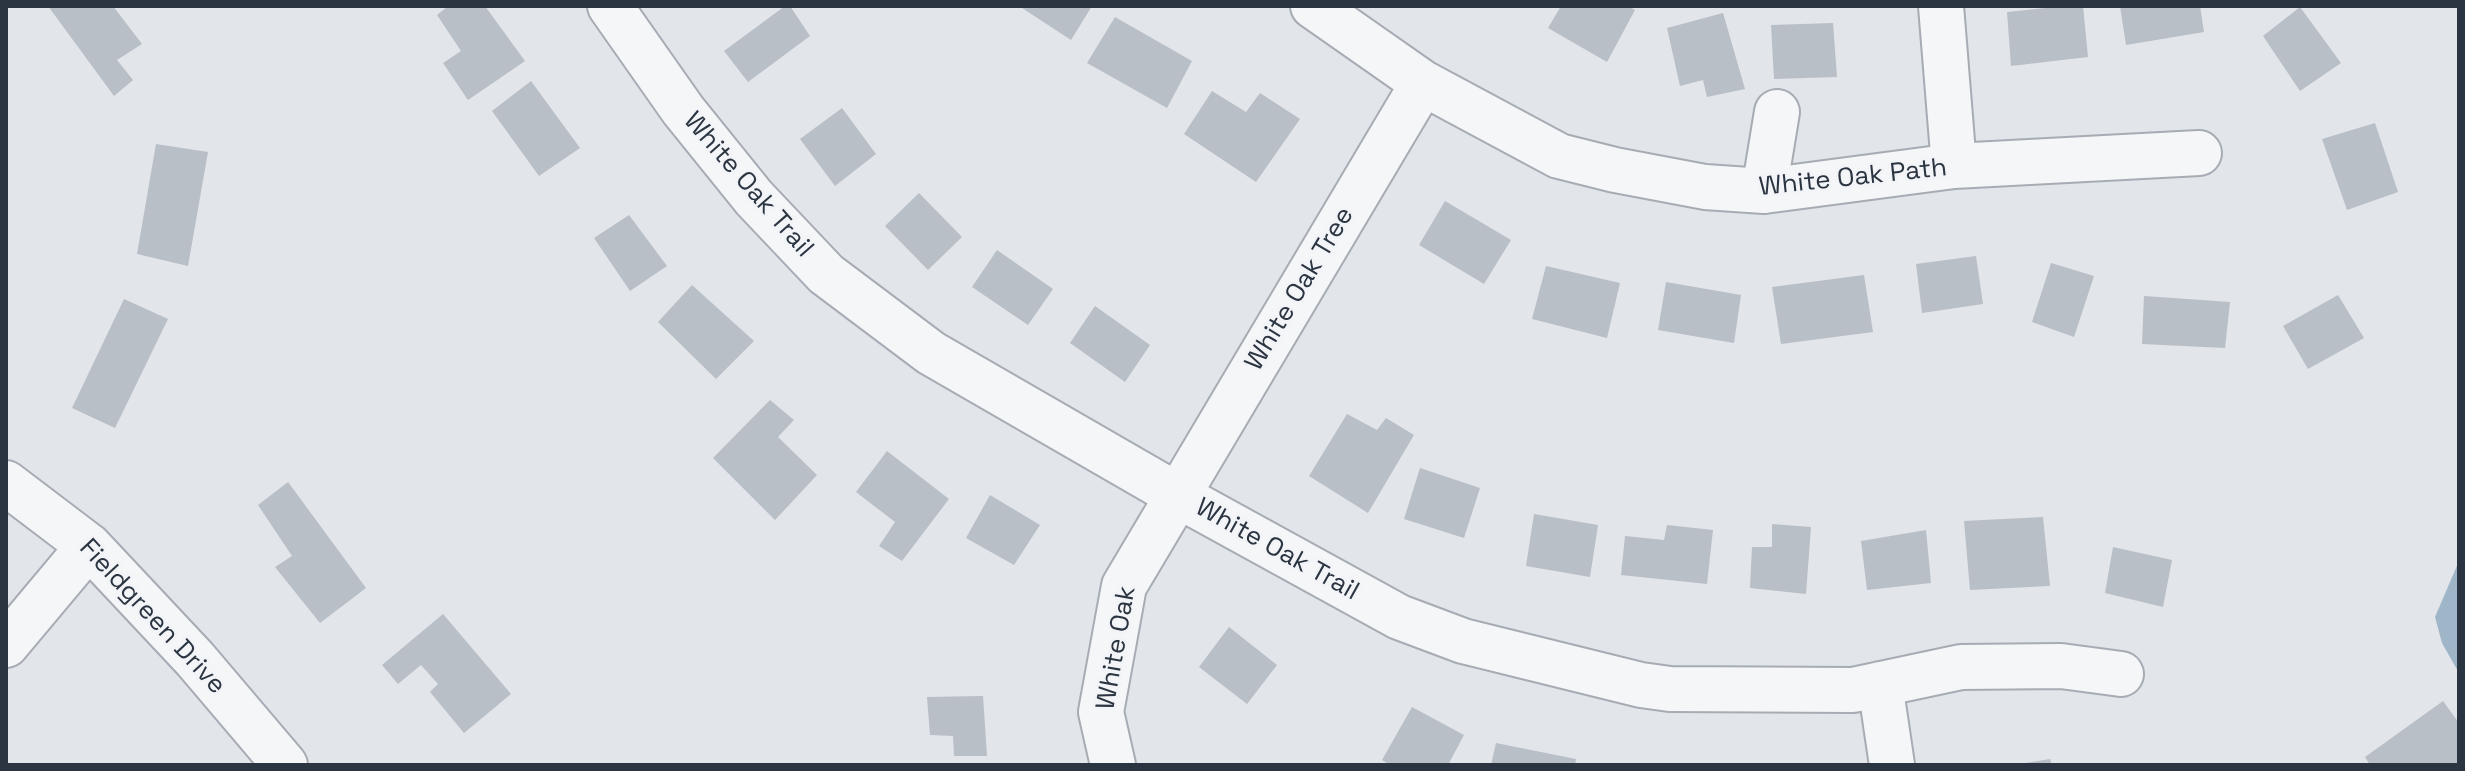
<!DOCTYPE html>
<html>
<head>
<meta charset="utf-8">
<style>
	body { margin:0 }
	#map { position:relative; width:2465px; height:771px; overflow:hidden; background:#e2e5ea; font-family:"Space Grotesk",sans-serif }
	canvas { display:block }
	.frame { position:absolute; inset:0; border:8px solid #2b3441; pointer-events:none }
</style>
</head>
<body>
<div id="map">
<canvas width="2465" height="771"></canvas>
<div class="frame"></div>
</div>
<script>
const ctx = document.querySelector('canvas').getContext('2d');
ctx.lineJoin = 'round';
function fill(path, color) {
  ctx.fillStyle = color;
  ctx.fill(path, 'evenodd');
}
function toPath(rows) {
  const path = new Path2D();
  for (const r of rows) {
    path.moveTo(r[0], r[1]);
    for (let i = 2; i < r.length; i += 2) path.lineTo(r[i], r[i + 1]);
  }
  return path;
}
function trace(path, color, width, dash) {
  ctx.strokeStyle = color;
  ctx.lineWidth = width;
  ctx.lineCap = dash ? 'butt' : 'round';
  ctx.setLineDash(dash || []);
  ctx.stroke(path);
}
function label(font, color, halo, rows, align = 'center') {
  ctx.font = font + ' "Space Grotesk",sans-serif';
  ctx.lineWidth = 6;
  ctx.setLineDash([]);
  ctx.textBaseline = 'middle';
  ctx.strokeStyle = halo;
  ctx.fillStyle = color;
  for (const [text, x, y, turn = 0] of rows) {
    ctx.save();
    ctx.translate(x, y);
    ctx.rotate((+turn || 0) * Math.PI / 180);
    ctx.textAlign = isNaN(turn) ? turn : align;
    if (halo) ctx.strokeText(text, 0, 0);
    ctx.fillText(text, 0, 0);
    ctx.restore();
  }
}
fill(toPath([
	[2459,561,2459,673,2442,643,2435,617]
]), '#9fb5c8');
fill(toPath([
	[48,6,113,6,142,44,117,60,133,80,114,96],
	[448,6,485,6,525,61,468,100,443,63,461,51,437,15],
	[785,6,790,6,810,36,748,82,724,51],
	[1019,6,1092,6,1071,40],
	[1561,6,1628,6,1635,10,1607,62,1548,28],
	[2065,6,2083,6,2088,57,2011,66,2007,12],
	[2120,6,2200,6,2204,32,2126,45],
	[2300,7,2341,63,2300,91,2263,36],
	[1723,13,1745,89,1707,97,1703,80,1680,86,1667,28],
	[1115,17,1192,61,1167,108,1087,63],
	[1833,23,1837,77,1774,79,1771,25],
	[531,81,580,148,539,176,492,111],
	[1212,91,1246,112,1260,93,1300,119,1256,182,1184,134],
	[842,108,876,154,835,186,800,139],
	[2375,123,2398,192,2347,210,2322,139],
	[156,144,208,152,188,266,137,254],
	[919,193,962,237,928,270,885,226],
	[1445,201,1511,240,1484,284,1419,245],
	[629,215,667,266,630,291,594,238],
	[997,250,1053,289,1028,325,972,287],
	[1976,256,1983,304,1922,313,1916,264],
	[2051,263,2094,276,2074,337,2032,322],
	[1546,266,1620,283,1607,338,1532,319],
	[1864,275,1873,332,1781,344,1772,287],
	[1666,282,1741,295,1734,343,1658,330],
	[692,285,754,341,716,379,658,322],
	[2338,295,2364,338,2308,369,2283,326],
	[2144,296,2230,302,2225,348,2142,344],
	[124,299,168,319,115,428,72,408],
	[1095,306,1150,345,1125,382,1070,343],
	[770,400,794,420,778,437,817,475,775,520,713,458],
	[1347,414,1377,430,1386,418,1414,435,1368,513,1309,476],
	[887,451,949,499,902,561,879,546,895,522,856,492],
	[1420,468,1480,488,1464,538,1404,519],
	[288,482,366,588,320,623,275,567,292,556,258,505],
	[990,495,1040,525,1014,565,966,538],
	[1534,514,1598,525,1590,577,1526,566],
	[2043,517,2050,586,1970,590,1964,521],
	[1772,524,1811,527,1806,594,1750,588,1752,547,1772,547],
	[1667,525,1713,530,1707,584,1621,575,1625,536,1664,540],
	[1926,530,1931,583,1867,590,1861,541],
	[2113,547,2172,560,2163,607,2105,593],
	[443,614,511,694,464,733,430,692,438,684,421,665,398,684,382,665],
	[1229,627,1277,665,1247,704,1199,667],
	[983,696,987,756,954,756,953,736,930,735,927,697],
	[2443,701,2459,723,2459,765,2370,765,2365,757],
	[1412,707,1464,735,1448,765,1390,765,1382,760],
	[1496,743,1576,759,1575,765,1491,765],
	[2050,759,2052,765,2025,765,2025,763]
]), '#b9bfc6');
const minor = toPath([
	[610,6,683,110,754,198,826,274,931,353,1177,495,1399,617,1463,641,1641,685,1670,689,1853,690,1961,667,2061,666,2121,674],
	[1313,6,1423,83,1559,156,1615,170,1705,187,1764,191,1954,166,2199,153],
	[1941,6,1954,166],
	[1764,191,1777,112],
	[6,483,89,546,195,659,285,765],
	[6,645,89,546],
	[1880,684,1892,765],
	[1113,765,1101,712,1124,586,1423,83]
]);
trace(minor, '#a7acb4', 48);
trace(minor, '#f5f6f8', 44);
label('26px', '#2b3441', '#f2f4f7', [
	["White Oak Path",1853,178,-6],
	["White Oak Trail",748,185,49],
	["White Oak Tree",1300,289,-59],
	["White Oak Trail",1277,550,29],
	["Fieldgreen Drive",152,617,47],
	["White Oak",1117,648,-80]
]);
</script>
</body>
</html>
